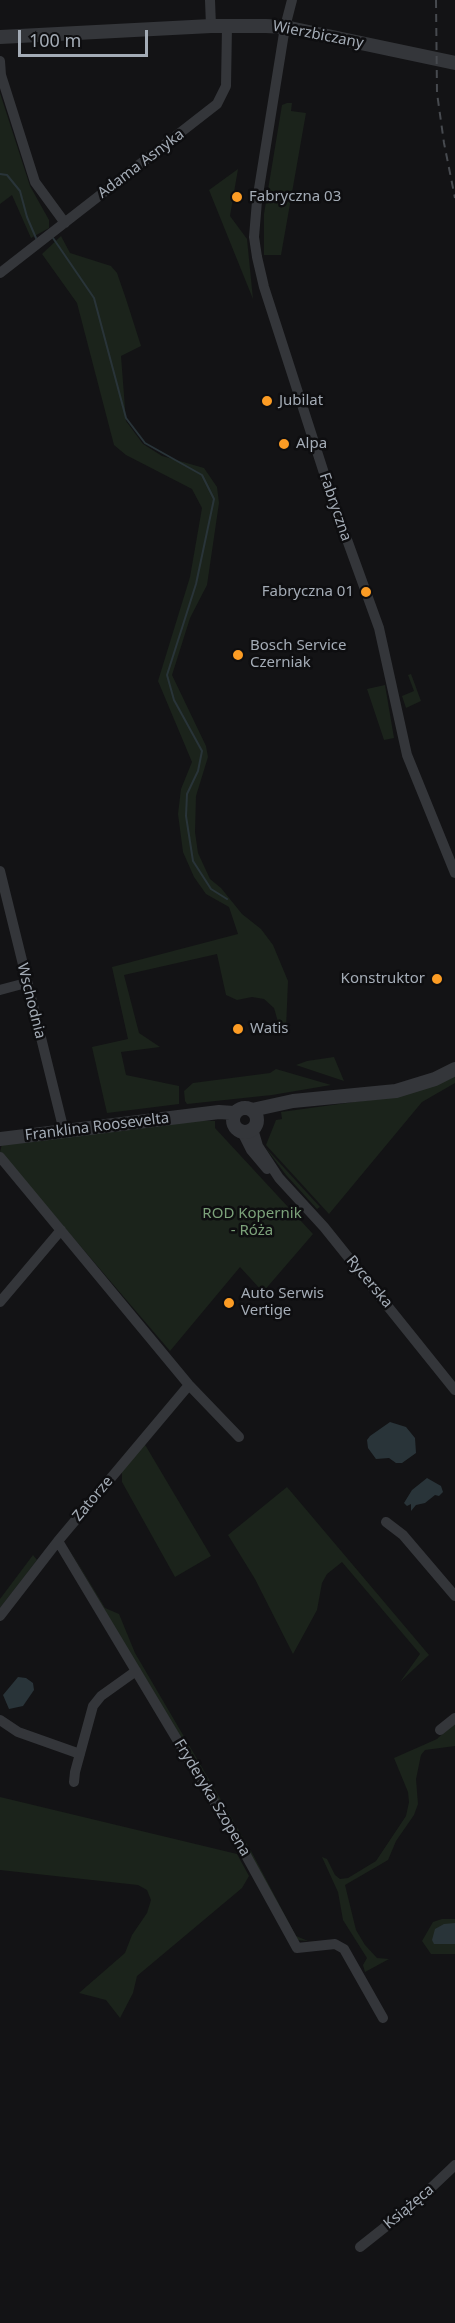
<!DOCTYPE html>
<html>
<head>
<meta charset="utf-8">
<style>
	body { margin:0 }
	#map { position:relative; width:455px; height:2323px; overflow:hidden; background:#131315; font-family:"Noto Sans",sans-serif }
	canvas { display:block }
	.scale { position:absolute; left:18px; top:30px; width:130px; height:27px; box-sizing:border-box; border:3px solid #a4acb6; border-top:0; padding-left:8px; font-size:18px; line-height:21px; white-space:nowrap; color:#a4acb6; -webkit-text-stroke:4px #0e0e10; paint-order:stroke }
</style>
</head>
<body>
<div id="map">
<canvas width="455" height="2323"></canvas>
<div class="scale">100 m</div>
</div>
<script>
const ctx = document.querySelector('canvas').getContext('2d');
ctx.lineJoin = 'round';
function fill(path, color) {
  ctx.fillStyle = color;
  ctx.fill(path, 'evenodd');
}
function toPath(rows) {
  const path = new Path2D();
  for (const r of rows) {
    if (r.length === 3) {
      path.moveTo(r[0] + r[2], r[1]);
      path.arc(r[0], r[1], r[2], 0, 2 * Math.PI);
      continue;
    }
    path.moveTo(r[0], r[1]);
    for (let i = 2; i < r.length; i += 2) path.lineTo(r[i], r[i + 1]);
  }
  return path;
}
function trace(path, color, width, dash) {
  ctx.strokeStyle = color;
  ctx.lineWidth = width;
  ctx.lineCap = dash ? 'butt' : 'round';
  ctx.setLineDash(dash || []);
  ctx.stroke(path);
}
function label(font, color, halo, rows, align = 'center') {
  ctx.font = font + ' "Noto Sans",sans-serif';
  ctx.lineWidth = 5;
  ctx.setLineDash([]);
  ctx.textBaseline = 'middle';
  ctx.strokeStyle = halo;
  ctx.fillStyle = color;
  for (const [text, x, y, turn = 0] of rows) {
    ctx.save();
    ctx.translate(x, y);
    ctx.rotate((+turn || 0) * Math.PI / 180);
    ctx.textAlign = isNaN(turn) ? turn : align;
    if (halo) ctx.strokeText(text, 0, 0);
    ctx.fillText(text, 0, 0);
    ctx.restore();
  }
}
fill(toPath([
	[0,93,30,186,49,220,49,228,31,238,12,195,0,204],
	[287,103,292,103,291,111,306,113,281,255,264,255,264,214,282,105],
	[238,169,230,216,247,239,253,299,209,190],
	[61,236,70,253,111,266,117,273,126,299,141,346,121,356,126,421,143,444,162,456,204,468,217,487,219,503,207,585,190,618,172,675,206,746,208,757,196,796,195,832,198,853,210,879,221,888,242,914,261,929,273,945,288,981,286,1029,281,1032,274,1008,264,999,252,997,237,1000,226,995,217,954,124,975,139,1033,160,1047,121,1052,126,1075,179,1086,179,1104,107,1113,92,1047,128,1039,112,967,238,934,229,907,206,894,194,877,183,852,178,814,181,789,192,762,158,681,190,577,202,508,192,489,126,455,114,445,77,303,42,254],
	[411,674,421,701,406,708,402,696,414,691,408,675],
	[385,685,394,738,384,740,367,689],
	[334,1057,344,1081,296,1065,307,1061],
	[276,1069,331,1085,272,1095,187,1104,185,1101,184,1091,193,1083,270,1073],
	[455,1074,455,1083,422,1102,329,1214,266,1145,276,1120,282,1119,281,1112,398,1096],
	[194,1120,215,1121,215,1128,313,1234,263,1292,240,1267,170,1351,0,1152,2,1144],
	[265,1147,320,1207,317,1209,286,1175],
	[144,1443,211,1556,175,1577,122,1482,122,1471],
	[287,1487,429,1655,400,1682,420,1654,342,1562,327,1574,322,1583,317,1610,293,1654,255,1579,228,1535],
	[67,1545,105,1608,119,1614,135,1653,251,1851,296,1936,308,1941,296,1940],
	[33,1555,37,1560,0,1608,0,1599],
	[455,1722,455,1746,425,1750,421,1755,416,1779,418,1804,414,1815,396,1841,388,1860,345,1885,356,1930,365,1945,377,1958,389,1959,365,1972,363,1965,367,1958,343,1920,338,1892,322,1857,327,1859,335,1875,340,1879,348,1878,376,1861,406,1816,409,1802,408,1792,394,1758,437,1739],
	[0,1797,237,1854,249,1876,242,1888,137,1976,133,1993,120,2018,106,2000,79,1993,125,1953,132,1935,147,1913,151,1900,147,1890,138,1885,0,1870],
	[442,1919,455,1919,455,1954,431,1954,422,1941,433,1922]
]), '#1b231b');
fill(toPath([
	[390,1422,406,1427,415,1438,416,1453,402,1463,396,1463,389,1458,376,1459,368,1448,367,1440,370,1436],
	[427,1478,441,1486,443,1492,439,1496,435,1495,425,1503,416,1505,411,1511,411,1504,407,1506,404,1503,412,1490],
	[18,1677,26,1678,33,1683,34,1690,23,1706,9,1709,3,1695],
	[444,1924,455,1923,455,1944,434,1944,432,1940,435,1929]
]), '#293439');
trace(toPath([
	[0,174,7,175,20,191,27,217,36,238],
	[53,238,94,298,126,418,145,443,202,475,214,499,196,584,167,675,174,700,202,751,198,771,187,794,186,816,193,861,211,889,227,899]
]), '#293439', 2);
trace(toPath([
	[210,0,211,26],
	[292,0,285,27,257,201,254,237,257,257,264,287,333,501,379,628,407,755,455,873],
	[0,61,1,75,35,182,65,223],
	[0,273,217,104,226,86,227,26],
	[0,871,64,1131],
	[0,990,26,983],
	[253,1129,258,1146,279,1178,324,1227,455,1390],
	[242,1132,251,1150,267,1169],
	[0,1157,189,1385,239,1437],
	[0,1302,61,1230],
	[386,1522,403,1535,455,1596],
	[58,1541,242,1848,297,1948,335,1944,344,1949,383,2018],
	[0,1616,58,1541,189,1385],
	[0,1720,18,1732,80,1754],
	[440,1730,455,1718],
	[74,1782,75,1772,93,1706,101,1696,136,1671],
	[360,2247,413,2205,455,2165]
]), '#34363a', 10);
trace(toPath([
	[0,37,211,26,266,26,285,27,455,63],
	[245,1120,12],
	[252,1110,293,1101,396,1091,435,1079,455,1069],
	[0,1139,219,1112,234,1113]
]), '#34363a', 14);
trace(toPath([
	[436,0,437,93,444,143,455,198]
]), '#474a4f', 2, [8, 6]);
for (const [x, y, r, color] of [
	[237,197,6,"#fc9c24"],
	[267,401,6,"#fc9c24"],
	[284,444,6,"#fc9c24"],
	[366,592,6,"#fc9c24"],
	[238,655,6,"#fc9c24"],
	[437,979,6,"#fc9c24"],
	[238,1029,6,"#fc9c24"],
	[229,1303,6,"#fc9c24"]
]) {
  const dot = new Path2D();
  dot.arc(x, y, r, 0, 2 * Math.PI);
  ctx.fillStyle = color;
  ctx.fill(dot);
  trace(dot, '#0e0e10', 2);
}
label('15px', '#a4acb6', '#0e0e10', [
	["Wierzbiczany",318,35,11],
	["Adama Asnyka",141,164,-37],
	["Fabryczna",335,507,71],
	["Wschodnia",31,1001,76],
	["Franklina Roosevelta",97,1127,-7],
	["Rycerska",369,1282,50],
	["Zatorze",93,1499,-50],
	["Fryderyka Szopena",212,1798,59],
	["Książęca",409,2207,-40]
]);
label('15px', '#a4acb6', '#0e0e10', [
	["Fabryczna 03",249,197],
	["Jubilat",279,401],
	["Alpa",296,444],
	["Fabryczna 01",354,592,"right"],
	["Bosch Service",250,646],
	["Czerniak",250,663],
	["Konstruktor",425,979,"right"],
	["Watis",250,1029],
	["Auto Serwis",241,1294],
	["Vertige",241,1311]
], 'left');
label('15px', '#7ca27a', '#0e0e10', [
	["ROD Kopernik",252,1214],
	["- Róża",252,1231]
]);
</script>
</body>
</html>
